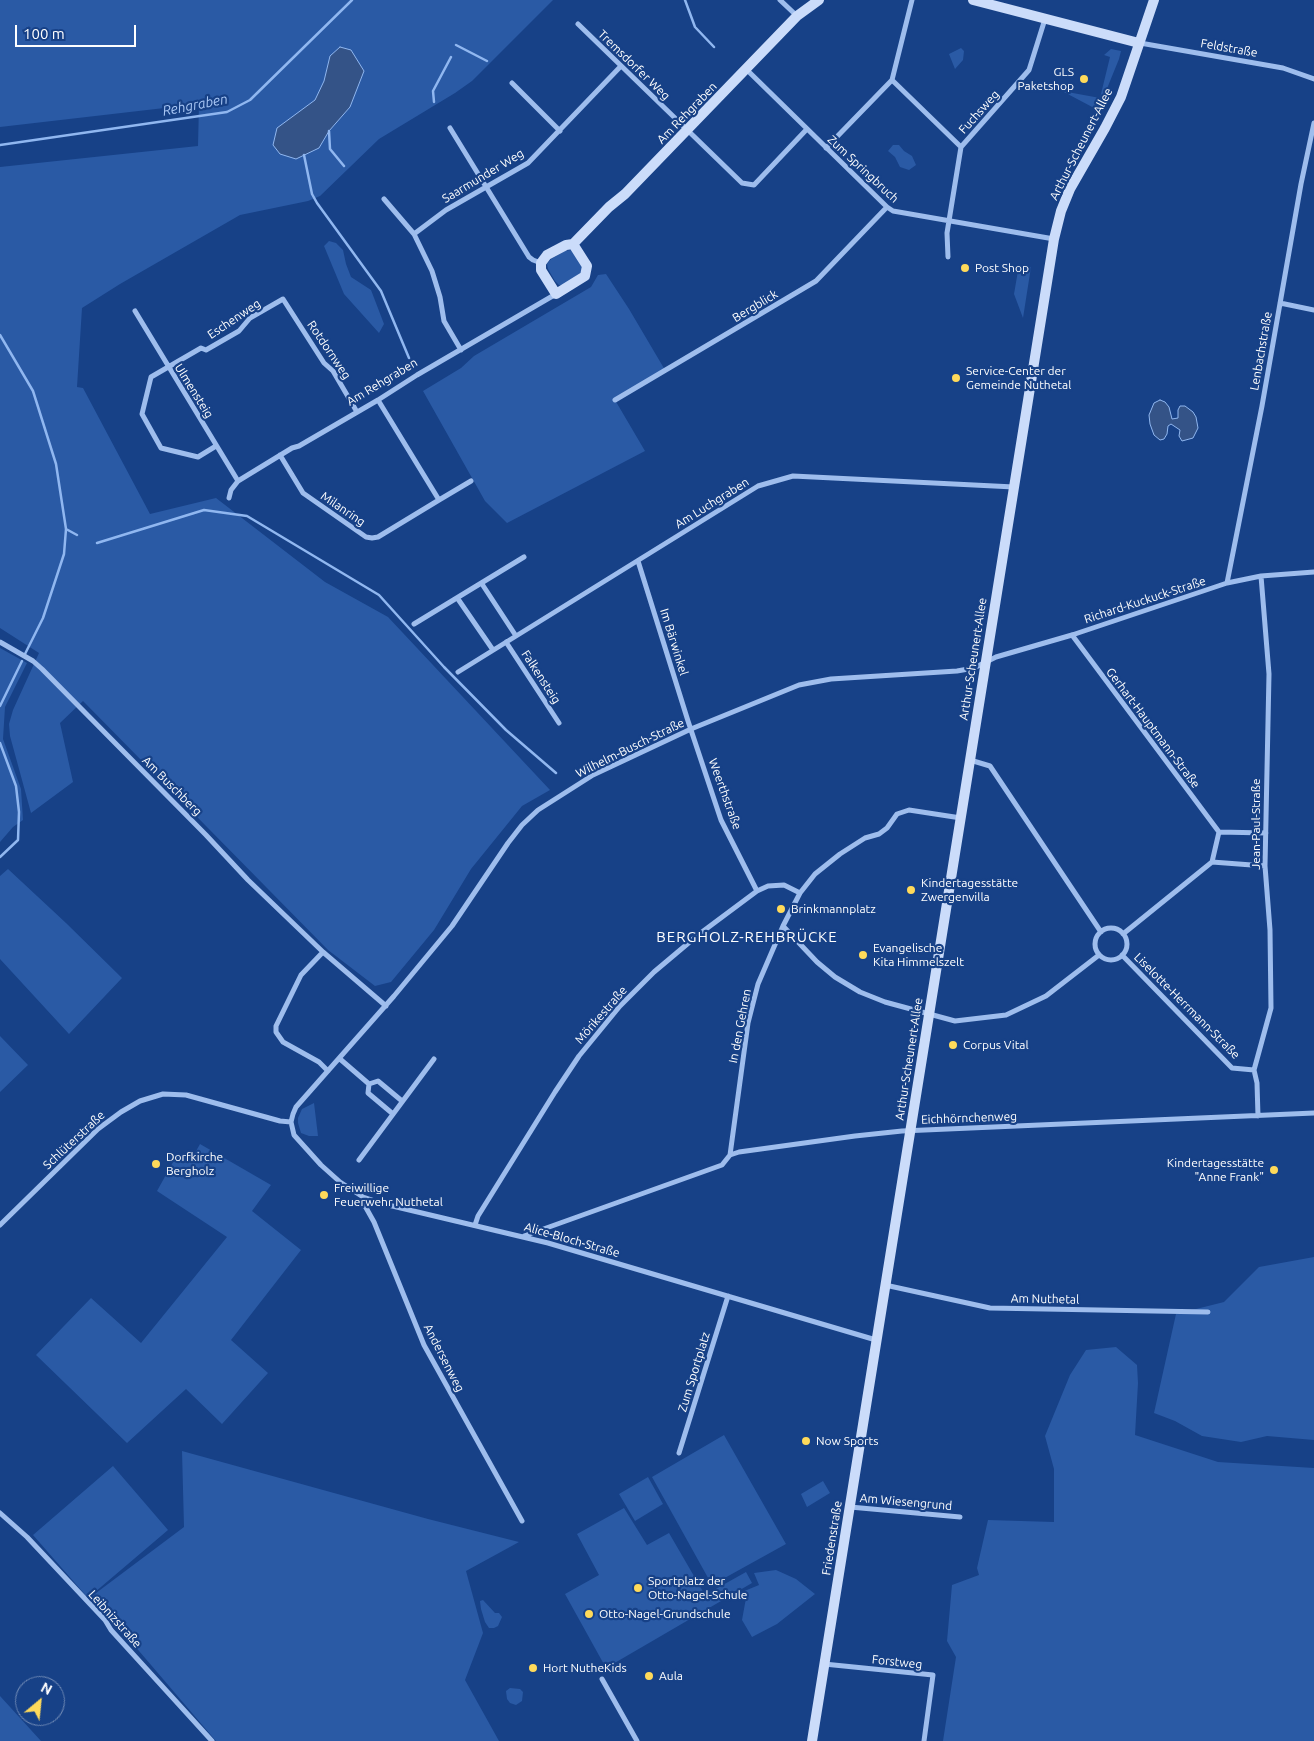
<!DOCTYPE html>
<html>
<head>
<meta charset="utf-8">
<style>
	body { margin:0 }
	#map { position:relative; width:1314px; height:1741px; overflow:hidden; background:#174187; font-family:Ubuntu,sans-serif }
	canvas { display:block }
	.north { position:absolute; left:15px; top:1676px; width:50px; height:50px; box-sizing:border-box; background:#174187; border:1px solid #748db7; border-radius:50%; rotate:28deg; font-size:14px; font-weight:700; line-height:20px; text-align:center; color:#fff }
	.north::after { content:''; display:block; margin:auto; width:18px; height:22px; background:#ffda5a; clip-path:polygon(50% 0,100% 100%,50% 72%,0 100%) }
	.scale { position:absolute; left:15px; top:25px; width:121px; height:22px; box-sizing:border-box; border:2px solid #fff; border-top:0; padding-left:6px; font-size:15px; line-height:18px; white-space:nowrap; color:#fff; -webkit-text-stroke:4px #174187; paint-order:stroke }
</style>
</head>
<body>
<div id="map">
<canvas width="1314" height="1741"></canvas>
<div class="north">N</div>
<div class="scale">100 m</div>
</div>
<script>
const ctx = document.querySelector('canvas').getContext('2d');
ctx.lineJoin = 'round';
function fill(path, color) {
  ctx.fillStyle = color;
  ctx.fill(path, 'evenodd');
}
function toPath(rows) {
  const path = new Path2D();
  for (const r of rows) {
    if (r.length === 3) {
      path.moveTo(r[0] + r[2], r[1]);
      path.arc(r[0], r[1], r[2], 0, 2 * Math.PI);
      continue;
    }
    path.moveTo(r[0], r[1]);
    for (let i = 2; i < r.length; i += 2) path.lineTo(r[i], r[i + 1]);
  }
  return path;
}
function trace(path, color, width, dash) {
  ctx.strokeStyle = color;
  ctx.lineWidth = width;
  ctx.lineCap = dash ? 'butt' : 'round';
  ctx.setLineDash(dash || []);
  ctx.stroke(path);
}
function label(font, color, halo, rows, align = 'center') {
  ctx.font = font + ' Ubuntu,sans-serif';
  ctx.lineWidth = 4.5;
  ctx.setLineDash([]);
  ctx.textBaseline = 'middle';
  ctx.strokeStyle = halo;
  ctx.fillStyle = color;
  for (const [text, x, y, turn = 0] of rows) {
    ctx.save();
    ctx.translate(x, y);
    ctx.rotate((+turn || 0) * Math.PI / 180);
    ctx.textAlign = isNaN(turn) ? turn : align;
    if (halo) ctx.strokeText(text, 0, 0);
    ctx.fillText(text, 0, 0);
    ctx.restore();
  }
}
fill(toPath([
	[0,0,553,0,472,81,455,93,379,139,320,196,308,201,240,215,120,284,82,308,77,387,83,388,150,514,216,498,325,582,388,617,550,790,522,806,471,869,434,930,391,982,375,986,328,950,83,701,60,723,73,782,31,813,10,736,9,724,13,710,39,653,0,628,0,167,198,146,199,104,0,127],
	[330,56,357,62,364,71,350,107,329,131,319,148,303,111,316,100,324,81],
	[961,48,964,51,963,60,955,69,949,54],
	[1111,49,1121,51,1119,59,1106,91,1096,109,1062,91,1100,98,1110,57,1104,55],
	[893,145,899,145,904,151,912,156,916,165,909,170,900,167,895,157,888,151],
	[329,241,336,243,343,250,346,264,351,277,371,290,384,324,379,333,344,294,324,246],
	[571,250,573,251,582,264,582,272,563,285,559,285,555,281,548,269,547,264,551,259,565,251],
	[1019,265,1031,267,1023,318,1014,294],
	[606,274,629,309,665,370,615,400,645,451,507,523,485,501,423,391,461,368,474,356,591,287,598,275],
	[0,648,27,663,5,707,3,739,21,789,23,820,13,827,0,842],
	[8,869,66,923,122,978,69,1034,0,959,0,876],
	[0,1036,28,1065,0,1092],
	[314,1103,318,1136,309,1136,301,1133,298,1123,298,1118,302,1109],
	[200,1144,271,1185,252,1211,301,1250,231,1340,268,1373,222,1424,186,1389,127,1443,36,1355,91,1298,141,1343,227,1237,157,1191,177,1155,190,1162],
	[1314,1257,1314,1440,1267,1436,1241,1442,1202,1436,1175,1421,1154,1413,1176,1314,1224,1302,1259,1267],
	[1116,1347,1137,1365,1138,1383,1135,1435,1218,1462,1314,1468,1314,1741,943,1741,956,1657,947,1641,952,1585,979,1575,977,1568,988,1520,1054,1522,1054,1469,1045,1436,1070,1375,1086,1350],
	[724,1435,786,1544,712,1585,652,1477],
	[182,1451,428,1519,519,1542,466,1571,483,1633,465,1680,499,1741,216,1741,92,1596,184,1527],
	[113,1466,168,1530,88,1598,33,1535],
	[648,1477,663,1504,635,1521,619,1494],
	[823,1481,830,1493,807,1507,801,1494],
	[624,1508,647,1545,669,1533,705,1595,746,1572,752,1583,606,1668,565,1594,599,1575,577,1534],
	[776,1570,796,1579,815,1594,777,1624,752,1637,742,1620,746,1598,742,1592,759,1585,754,1573],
	[483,1600,495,1613,499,1613,502,1617,498,1626,494,1628,489,1628,485,1622,481,1609,480,1601],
	[510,1688,520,1689,523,1692,522,1701,516,1705,510,1703,507,1699,506,1691],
	[0,1696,41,1741,0,1741]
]), '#2a5aa5');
const water = toPath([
	[340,47,351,50,364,71,350,107,329,131,319,148,296,159,280,154,273,145,277,128,315,100,324,81,330,56,340,47],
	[1160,400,1165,402,1169,407,1172,419,1178,418,1178,410,1180,406,1185,406,1193,412,1196,417,1198,428,1193,438,1182,441,1179,436,1180,430,1171,424,1168,426,1167,434,1164,439,1160,440,1154,435,1150,424,1149,415,1154,403,1160,400]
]);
fill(water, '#345387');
trace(water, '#90b7f0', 1);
trace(toPath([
	[685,0,695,27,714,47],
	[456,45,487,61],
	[434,102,433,91,451,57],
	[329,131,330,149,344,166],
	[0,145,227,112,250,100,352,0],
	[304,155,312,194,317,203,381,291,409,358],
	[0,335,33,391,56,464,66,529,64,554,43,618,25,654],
	[66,529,77,535],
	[97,543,204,510,247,516,379,595,444,667,506,730,556,773],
	[0,706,22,661],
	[0,743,16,786,19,812,18,840,0,857]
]), '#90b7f0', 2.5);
trace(toPath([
	[780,0,797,16],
	[578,24,742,183,754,185,807,129],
	[1140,43,1283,68,1314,79],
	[746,69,887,207,893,211,1054,239],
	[892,80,961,147],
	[512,83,560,131],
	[450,128,529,257,533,260,541,263],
	[826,148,892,80,912,0],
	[384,199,414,234,432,271,440,297,444,321,461,350],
	[414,234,446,210,528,163,621,66],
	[948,257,947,233,961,147,1029,70,1045,19],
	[1280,303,1314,310],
	[135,311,238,481],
	[615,400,816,281,887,207],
	[216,446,198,457,161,448,142,414,151,377,201,348,206,350,239,331,250,318,283,299,324,363,333,371,357,412],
	[280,455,303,493,366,537,372,538,378,537,439,500,378,400],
	[229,498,231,490,238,481,292,448,299,446,378,400,417,375,556,294],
	[439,500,471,481],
	[638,561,688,721,721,820,757,891],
	[1227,583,1262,406,1301,184,1314,123],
	[482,584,516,636],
	[458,599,493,650],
	[414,624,524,557],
	[1072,635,1219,832,1266,833],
	[0,642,33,661,42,669,206,835,248,880,323,952,386,1006],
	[506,642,559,723],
	[458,672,758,486,793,476,1014,487],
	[970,760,990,766,1101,932],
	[1212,862,1219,832],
	[783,926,817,962,835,977,860,992,885,1002,955,1021,1006,1015,1046,996,1099,955],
	[1111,944,16],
	[1123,934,1212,862,1265,866],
	[323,952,301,975,276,1026,276,1032,283,1042,319,1062,328,1071],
	[1122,955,1232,1068,1254,1070,1257,1083,1258,1116],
	[340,1059,369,1084],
	[1254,1070,1271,1008,1270,930,1265,866,1269,674,1261,576],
	[369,1084,368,1093,393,1114],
	[369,1084,378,1081,402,1101],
	[730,1155,748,1023,758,984,783,926,800,893,815,874,840,854,865,838,879,834,887,828,897,814,909,810,961,818],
	[359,1160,434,1059],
	[363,1197,365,1206,374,1222,424,1345,522,1521],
	[0,1225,98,1129,121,1112,140,1101,163,1094,186,1095,280,1121,291,1122],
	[475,1225,478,1216,555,1092,579,1056,620,1006,654,972,698,935,757,891,768,886,784,885,800,893],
	[524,1236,722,1165,730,1155,739,1152,855,1136,902,1131,1314,1113],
	[885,1285,990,1308,1208,1312],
	[876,1340,548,1243,384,1204,363,1197,340,1182,321,1165,294,1135,291,1122,293,1114,296,1107,394,996,452,926,508,843,522,825,538,810,593,775,691,729,799,685,831,679,957,671,974,668,996,657,1072,635,1227,583,1261,576,1314,572],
	[679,1453,728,1296],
	[850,1507,960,1517],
	[0,1513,27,1537,105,1620,111,1630,212,1741],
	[824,1664,933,1675,924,1741],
	[602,1679,637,1741]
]), '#9ebded', 5);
trace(toPath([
	[973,0,1139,43],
	[573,244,587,266,585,276,556,294,541,270,541,263,547,255,566,245,573,244,609,207,625,194,797,16,819,0],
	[812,1741,1054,239,1061,211,1070,189,1105,128,1121,97,1154,0]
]), '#cbdcfa', 10);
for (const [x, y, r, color] of [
	[1084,79,5,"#ffda5a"],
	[965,268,5,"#ffda5a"],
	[956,378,5,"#ffda5a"],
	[911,890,5,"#ffda5a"],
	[781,909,5,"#ffda5a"],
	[863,955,5,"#ffda5a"],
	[953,1045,5,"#ffda5a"],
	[156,1164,5,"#ffda5a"],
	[1274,1170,5,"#ffda5a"],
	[324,1195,5,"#ffda5a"],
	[806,1441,5,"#ffda5a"],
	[638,1588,5,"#ffda5a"],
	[589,1614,5,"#ffda5a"],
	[533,1668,5,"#ffda5a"],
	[649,1676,5,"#ffda5a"]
]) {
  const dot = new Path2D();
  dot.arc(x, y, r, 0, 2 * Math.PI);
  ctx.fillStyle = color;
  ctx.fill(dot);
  trace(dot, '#174187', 2);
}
label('12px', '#fff', '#174187', [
	["Feldstraße",1229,48,10],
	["Tremsdorfer Weg",634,65,44],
	["Fuchsweg",979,112,-48],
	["Am Rehgraben",687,113,-46],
	["Arthur-Scheunert-Allee",1081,144,-63],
	["Zum Springbruch",863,169,43],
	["Saarmunder Weg",483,176,-31],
	["Bergblick",755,306,-31],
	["Eschenweg",234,319,-34],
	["Rotdornweg",329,350,56],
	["Lenbachstraße",1261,351,-80],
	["Am Rehgraben",382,382,-31],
	["Ulmensteig",194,391,58],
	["Am Luchgraben",712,503,-32],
	["Milanring",343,509,34],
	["Richard-Kuckuck-Straße",1145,600,-18],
	["Im Bärwinkel",674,642,73],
	["Arthur-Scheunert-Allee",973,659,-81],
	["Falkensteig",541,677,57],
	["Gerhart-Hauptmann-Straße",1153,728,53],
	["Wilhelm-Busch-Straße",630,748,-26],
	["Am Buschberg",172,786,45],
	["Weerthstraße",725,794,70],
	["Jean-Paul-Straße",1256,824,-90],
	["Liselotte-Herrmann-Straße",1187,1006,45],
	["Mörikestraße",601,1015,-49],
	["In den Gehren",740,1026,-79],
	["Arthur-Scheunert-Allee",909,1059,-81],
	["Eichhörnchenweg",969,1118,-2],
	["Schlüterstraße",74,1140,-43],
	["Alice-Bloch-Straße",572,1240,16],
	["Am Nuthetal",1045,1299,1],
	["Andersenweg",444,1358,63],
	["Zum Sportplatz",694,1372,-73],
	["Am Wiesengrund",906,1502,5],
	["Friedenstraße",832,1538,-81],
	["Leibnizstraße",115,1619,48],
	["Forstweg",897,1662,6]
]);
label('12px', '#fff', '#174187', [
	["GLS",1074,72,"right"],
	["Paketshop",1074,86,"right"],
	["Post Shop",975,268],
	["Service-Center der",966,371],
	["Gemeinde Nuthetal",966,385],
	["Kindertagesstätte",921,883],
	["Zwergenvilla",921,897],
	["Brinkmannplatz",791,909],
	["Evangelische",873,948],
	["Kita Himmelszelt",873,962],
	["Corpus Vital",963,1045],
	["Dorfkirche",166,1157],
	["Bergholz",166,1171],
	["Kindertagesstätte",1264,1163,"right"],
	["\"Anne Frank\"",1264,1177,"right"],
	["Freiwillige",334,1188],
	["Feuerwehr Nuthetal",334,1202],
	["Now Sports",816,1441],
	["Sportplatz der",648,1581],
	["Otto-Nagel-Schule",648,1595],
	["Otto-Nagel-Grundschule",599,1614],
	["Hort NutheKids",543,1668],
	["Aula",659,1676]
], 'left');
label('italic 14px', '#a9c7f5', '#174187', [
	["Rehgraben",195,105,-11]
]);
ctx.letterSpacing = '1px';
label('15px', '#fff', '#174187', [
	["BERGHOLZ-REHBRÜCKE",747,937]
]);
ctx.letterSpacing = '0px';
</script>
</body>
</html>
